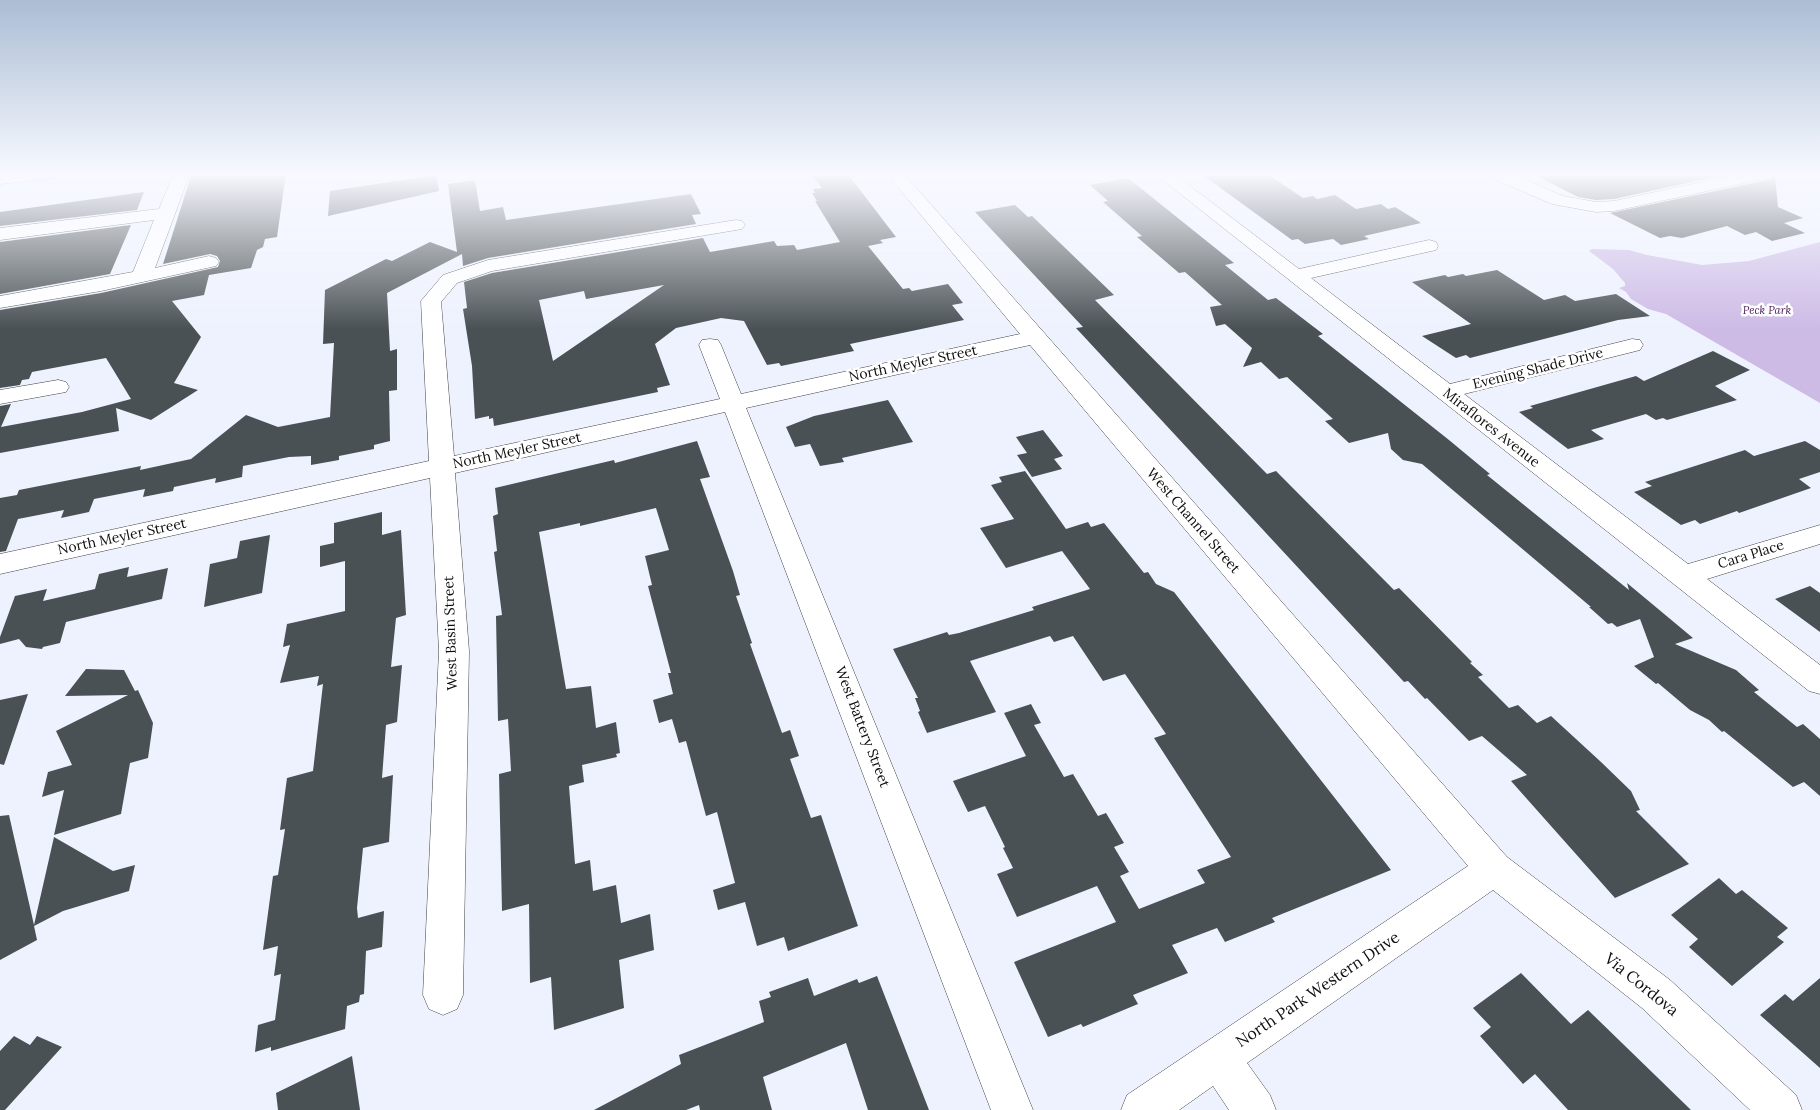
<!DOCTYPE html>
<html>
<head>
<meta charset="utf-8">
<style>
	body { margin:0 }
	canvas { display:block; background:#eef2fe }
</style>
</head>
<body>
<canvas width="1820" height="1110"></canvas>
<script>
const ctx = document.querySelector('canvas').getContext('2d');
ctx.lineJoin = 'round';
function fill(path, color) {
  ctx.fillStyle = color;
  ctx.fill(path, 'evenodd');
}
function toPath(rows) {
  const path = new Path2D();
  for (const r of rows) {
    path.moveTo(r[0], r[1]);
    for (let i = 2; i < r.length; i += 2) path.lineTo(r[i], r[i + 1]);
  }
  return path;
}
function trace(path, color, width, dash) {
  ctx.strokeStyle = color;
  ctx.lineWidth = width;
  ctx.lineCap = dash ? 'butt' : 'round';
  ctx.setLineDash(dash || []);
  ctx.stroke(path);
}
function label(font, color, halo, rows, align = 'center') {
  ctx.font = font + ' Lora,serif';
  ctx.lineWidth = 5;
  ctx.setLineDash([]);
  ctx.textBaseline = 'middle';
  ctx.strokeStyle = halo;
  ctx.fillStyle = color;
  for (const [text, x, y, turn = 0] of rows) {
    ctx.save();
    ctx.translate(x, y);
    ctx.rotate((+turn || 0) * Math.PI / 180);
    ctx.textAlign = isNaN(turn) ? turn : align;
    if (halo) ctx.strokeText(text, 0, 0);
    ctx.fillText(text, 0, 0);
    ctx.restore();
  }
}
fill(toPath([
	[1820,242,1820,403,1666,314,1648,309,1631,299,1626,292,1619,288,1625,286,1625,283,1613,269,1589,251,1592,249,1629,250,1647,255,1702,265,1749,261]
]), '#cdbbe5');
fill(toPath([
	[192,173,286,173,277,237,265,239,263,247,257,250,251,268,209,275,204,295,172,301,201,337,174,383,198,390,151,420,116,408,119,431,0,453,0,406,11,404,1,427,82,412,131,399,106,358,32,372,29,379,22,380,20,385,0,388,0,310,101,293,218,267,220,261,217,256,210,254,163,264],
	[810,173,847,173,896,237,880,240,883,243,868,246,903,289,909,288,912,291,948,284,963,303,952,305,964,320,850,344,854,351,781,366,779,363,767,365,744,321,721,318,676,328,655,344,670,385,657,388,658,392,494,426,493,418,489,419,489,416,475,419,472,366,463,309,467,308,464,282,492,273,703,238,710,252,774,241,777,246,794,245,797,250,840,242,815,201,817,201,812,193,815,193,813,189,822,188],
	[664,285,553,361,539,300,584,291,586,299],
	[1200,173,1266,173,1303,198,1313,196,1317,199,1335,195,1356,209,1381,204,1388,209,1395,207,1421,223,1364,236,1369,239,1341,245,1333,239,1305,244,1298,239,1292,240],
	[1531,173,1733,173,1614,199,1596,200,1578,197],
	[436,175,439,191,328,216,330,191],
	[1775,176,1778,207,1803,218,1784,223,1805,233,1772,241,1756,232,1745,235,1727,226,1682,238,1670,236,1660,238,1610,213,1768,180],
	[1128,178,1234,263,1225,265,1268,300,1276,298,1323,334,1318,336,1449,440,1490,474,1487,475,1629,590,1627,583,1693,638,1675,644,1736,670,1759,690,1754,692,1797,727,1803,724,1820,739,1820,796,1804,782,1793,787,1724,731,1722,732,1709,720,1690,710,1658,683,1656,684,1634,666,1654,657,1640,619,1617,627,1612,623,1608,624,1589,607,1591,607,1422,464,1403,460,1391,449,1388,433,1349,443,1325,421,1333,419,1287,377,1279,379,1261,362,1243,367,1252,348,1225,324,1216,326,1210,307,1222,305,1185,272,1179,273,1137,237,1142,236,1103,202,1108,201,1090,185],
	[475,180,480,211,503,207,506,220,691,194,701,214,692,215,696,224,488,258,463,266,462,254,387,293,390,351,397,349,397,390,389,391,390,441,374,445,374,449,339,456,339,460,311,465,311,456,289,457,243,466,242,477,215,483,216,478,174,487,173,491,143,497,145,489,94,499,89,512,61,518,64,510,18,519,6,551,0,552,0,498,17,495,19,490,141,466,140,470,191,459,246,415,278,427,330,417,334,343,323,344,325,290,386,259,392,261,430,242,457,252,448,184],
	[144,192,137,210,0,226,0,212],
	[1015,205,1028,217,1032,216,1114,295,1095,300,1267,474,1276,471,1394,590,1399,588,1472,662,1470,663,1483,675,1478,677,1509,708,1518,705,1537,723,1551,716,1601,762,1631,791,1640,810,1636,811,1689,864,1615,898,1511,781,1527,775,1482,736,1469,741,1427,698,1425,699,1408,681,1404,682,1076,328,1083,327,975,212],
	[131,225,110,274,0,294,0,242],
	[1497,270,1544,300,1565,295,1575,301,1616,294,1650,316,1618,320,1470,358,1466,355,1456,358,1422,336,1471,324,1412,282,1445,275,1448,277,1463,274,1466,276],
	[1713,351,1750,370,1715,386,1737,400,1667,420,1663,418,1656,420,1646,414,1591,430,1604,439,1568,449,1519,412,1533,408,1530,406,1636,376,1644,381],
	[888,400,913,442,842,458,844,462,820,466,810,444,795,447,786,427,814,416],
	[1043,430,1063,456,1054,459,1062,469,1032,477,1017,455,1027,453,1016,437],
	[697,441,710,477,700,479,733,571,740,595,736,596,752,643,750,644,782,733,790,730,799,756,790,759,811,818,821,815,858,926,788,951,784,937,757,946,745,902,718,910,713,890,735,883,717,812,706,816,686,741,679,743,672,719,659,723,653,700,673,694,668,673,671,673,648,586,652,585,645,556,669,550,656,508,580,526,580,523,539,532,566,689,591,686,596,728,616,722,620,753,616,754,617,757,582,765,584,782,569,786,575,864,590,860,593,891,616,885,621,923,650,914,654,950,619,960,624,1008,554,1030,551,977,530,983,529,904,502,911,499,774,511,771,508,719,498,721,496,616,502,615,494,552,497,551,493,516,498,514,495,488,614,460,615,463],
	[1805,441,1820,450,1820,472,1799,479,1811,488,1739,513,1737,511,1700,524,1695,520,1681,525,1634,492,1652,486,1645,482,1745,450,1754,456],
	[1025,471,1066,529,1088,522,1091,527,1104,523,1144,573,1148,572,1156,584,1174,592,1391,870,1272,918,1275,922,1225,942,1217,928,1172,945,1188,973,1133,995,1138,1004,1083,1027,1081,1024,1048,1037,1014,962,1116,922,1097,886,1017,917,997,874,1013,868,1003,848,1005,847,985,806,968,812,953,781,1026,756,1004,713,1031,704,1041,723,1034,725,1064,777,1073,774,1098,816,1106,813,1124,843,1114,847,1129,872,1120,876,1139,909,1205,883,1197,870,1231,857,1154,738,1166,734,1125,674,1103,681,1073,636,1054,642,1050,636,970,661,996,712,927,733,918,712,920,711,915,698,918,698,893,649,947,632,949,635,959,633,1034,610,1032,607,1090,589,1062,551,1006,568,980,528,1014,519,991,485,1002,482,999,477],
	[382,512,382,535,401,530,406,615,396,618,391,667,402,665,397,722,386,725,382,778,393,775,389,842,363,848,357,908,358,918,384,911,382,947,366,951,364,994,360,995,359,1002,347,1006,345,1029,271,1051,271,1047,255,1052,258,1025,275,1020,281,974,274,976,278,946,263,950,273,876,278,875,285,829,280,830,287,778,313,771,323,684,317,686,319,676,280,683,290,645,283,647,287,624,345,611,345,561,320,567,320,546,334,543,334,523],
	[270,535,262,593,204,607,210,564,237,558,240,541],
	[129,567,127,577,168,568,162,599,66,622,60,643,43,647,42,649,26,647,19,639,0,644,0,637,15,596,47,589,43,601,95,589,99,574],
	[1810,586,1820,593,1820,632,1775,599],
	[86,669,124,670,135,691,138,690,153,723,148,758,130,763,121,814,54,835,64,790,42,797,48,772,72,765,56,731,128,695,65,696],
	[28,694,4,765,0,764,0,700],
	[9,815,34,925,54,837,113,871,135,865,129,891,63,911,34,926,37,940,0,960,0,816],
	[1719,878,1736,894,1742,890,1788,928,1777,937,1784,942,1732,986,1689,947,1698,939,1671,915],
	[1521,973,1571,1024,1588,1010,1691,1110,1568,1110,1535,1074,1523,1084,1480,1036,1491,1027,1473,1008],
	[877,976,929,1110,868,1110,846,1043,763,1077,772,1110,700,1110,699,1105,686,1110,594,1110,681,1064,679,1055,764,1022,759,1001,771,997,769,992,808,978,814,996,857,979,859,983],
	[1820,978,1820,1068,1760,1015,1785,994,1793,1001],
	[14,1036,30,1045,37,1036,62,1047,5,1110,0,1110,0,1051],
	[352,1056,360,1110,278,1110,276,1093]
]), '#4a5155');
const minor = toPath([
	[63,173,55,178,0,184,0,174,63,173],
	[174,173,190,173,155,268,209,256,216,258,219,262,216,266,101,291,0,308,0,296,133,272,154,220,0,240,0,228,159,209,174,173],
	[886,173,903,173,1507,857,1670,980,1796,1095,1802,1110,1750,1110,1642,1008,1493,890,1247,1063,1270,1095,1276,1110,1229,1110,1213,1086,1179,1110,1121,1110,1127,1095,1468,866,1030,345,746,408,1033,1110,991,1110,725,412,455,473,469,651,463,995,457,1009,443,1015,429,1009,423,995,439,651,430,478,0,574,0,554,429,461,421,301,443,275,488,260,736,220,742,221,745,225,742,229,736,230,492,271,457,283,441,302,454,456,720,399,699,345,702,340,710,339,718,340,721,345,741,394,1020,334,886,173],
	[1154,173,1173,173,1299,269,1429,240,1436,242,1438,246,1436,250,1311,278,1450,384,1632,339,1640,340,1643,345,1640,350,1464,394,1688,564,1820,525,1820,544,1707,579,1820,665,1820,694,1809,691,1154,173],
	[1487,173,1510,173,1563,196,1596,202,1614,201,1743,173,1776,173,1768,178,1614,211,1596,212,1552,204,1489,177,1487,173],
	[58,380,66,382,69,387,66,392,0,404,0,390,58,380]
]);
trace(minor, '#404040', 1);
fill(minor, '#fff');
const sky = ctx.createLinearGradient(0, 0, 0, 329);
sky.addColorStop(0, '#abbdd4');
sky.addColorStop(0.53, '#f7f9ff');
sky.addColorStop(1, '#f7f9ff00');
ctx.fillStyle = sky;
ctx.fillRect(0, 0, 1820, 329);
label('italic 11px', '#50235f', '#fff', [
	["Peck Park",1767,311]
]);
label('14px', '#0d0d0d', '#fff', [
	["North Meyler Street",913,364,-12],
	["Evening Shade Drive",1538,369,-14],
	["Miraflores Avenue",1491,428,38],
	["North Meyler Street",517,451,-12],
	["West Channel Street",1193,521,49],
	["North Meyler Street",122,537,-12],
	["Cara Place",1751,555,-17],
	["West Basin Street",451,633,-92],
	["West Battery Street",862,727,69]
]);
label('16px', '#0d0d0d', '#fff', [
	["Via Cordova",1641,985,39],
	["North Park Western Drive",1318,990,-34]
]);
</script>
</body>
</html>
